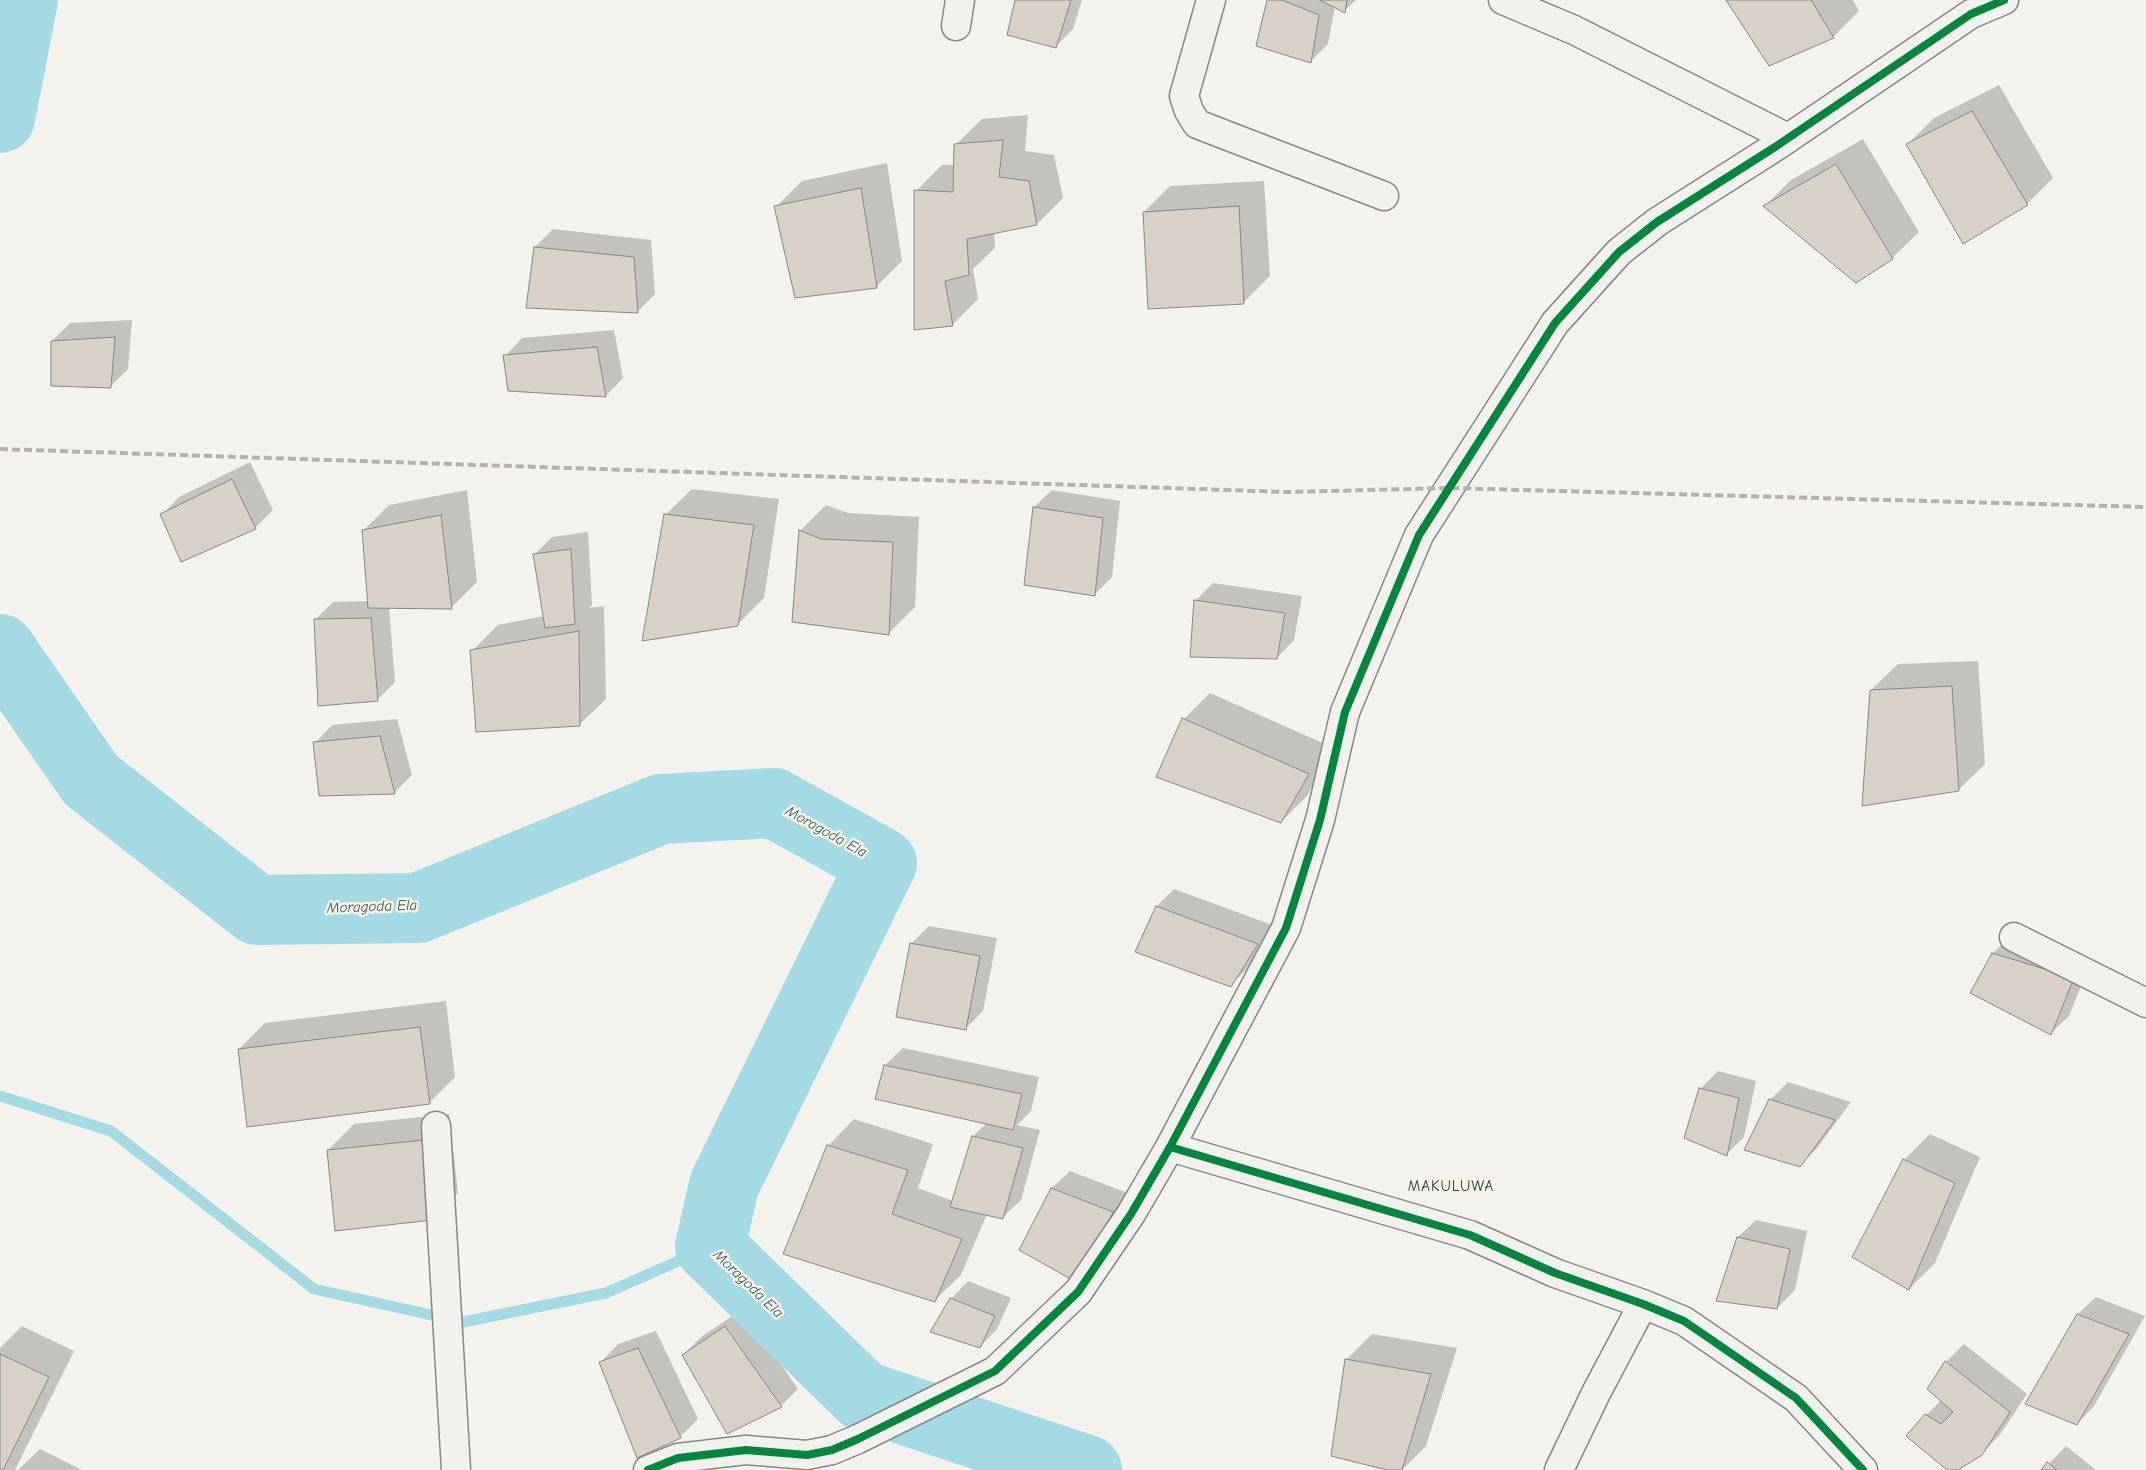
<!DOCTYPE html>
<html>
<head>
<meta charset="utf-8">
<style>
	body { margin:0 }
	canvas { display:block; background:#f4f2ec }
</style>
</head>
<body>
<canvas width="2146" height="1470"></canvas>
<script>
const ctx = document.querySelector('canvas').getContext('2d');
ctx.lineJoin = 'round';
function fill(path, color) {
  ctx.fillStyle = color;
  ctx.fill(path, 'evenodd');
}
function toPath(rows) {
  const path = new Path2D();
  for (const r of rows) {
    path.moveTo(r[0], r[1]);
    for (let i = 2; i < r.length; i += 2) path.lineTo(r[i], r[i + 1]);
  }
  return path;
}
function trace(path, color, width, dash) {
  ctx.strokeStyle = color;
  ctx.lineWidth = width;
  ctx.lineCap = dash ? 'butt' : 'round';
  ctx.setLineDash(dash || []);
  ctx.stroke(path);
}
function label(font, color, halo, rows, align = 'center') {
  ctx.font = font + ' "Comic Neue",sans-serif';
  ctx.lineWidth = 5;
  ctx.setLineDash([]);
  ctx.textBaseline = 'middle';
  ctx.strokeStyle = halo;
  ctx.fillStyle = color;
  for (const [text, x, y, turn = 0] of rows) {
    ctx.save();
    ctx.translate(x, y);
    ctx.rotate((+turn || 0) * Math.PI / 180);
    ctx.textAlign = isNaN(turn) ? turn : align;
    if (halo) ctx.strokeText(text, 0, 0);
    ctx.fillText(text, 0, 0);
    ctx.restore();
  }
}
fill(toPath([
	[1017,0,1082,0,1073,29,1055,47],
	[1269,0,1356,0,1344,11,1335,6,1328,44,1311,61],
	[1728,0,1853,0,1859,11,1833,37],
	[1999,85,2053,178,2027,204,1908,144,1934,118],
	[1028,115,1025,151,1054,155,1063,198,1037,224,994,232,995,248,973,269,978,299,952,325,916,191,942,165,955,165,955,145,982,119],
	[1863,139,1919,232,1892,258,1765,206,1791,180],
	[887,163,902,261,876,287,776,207,802,181],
	[1264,181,1270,276,1244,302,1144,212,1170,186],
	[553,229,651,240,655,294,638,311,535,247],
	[132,320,128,369,110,387,52,341,70,323],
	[614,330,623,378,606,396,509,390,505,356,522,338],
	[250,462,273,510,255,528,162,515,179,497],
	[692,489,779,499,764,598,737,625,665,515],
	[467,490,477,582,451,608,389,607,395,682,377,700,315,620,333,602,368,601,363,531,389,505],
	[1052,490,1120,501,1112,577,1094,595,1025,584,1034,507],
	[826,505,848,513,919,517,915,607,889,633,800,531],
	[588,532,592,605,589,608,604,606,606,699,579,725,472,651,498,625,544,616,535,554,552,537],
	[1213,583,1302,596,1294,640,1277,658,1196,600],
	[1978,661,1985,764,1958,790,1871,690,1898,664],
	[1210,693,1334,748,1307,796,1281,822,1184,719],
	[397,719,412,775,394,793,315,743,332,725],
	[1174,889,1275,926,1249,967,1231,985,1157,906],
	[929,926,997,938,983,1011,965,1029,911,944],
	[2011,936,2091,961,2069,1016,2051,1033,1993,953],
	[446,1001,455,1077,429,1103,239,1049,265,1023],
	[903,1048,1039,1077,1031,1111,1017,1125,1040,1130,1021,1200,1003,1217,987,1214,961,1275,934,1301,828,1146,854,1119,933,1144,918,1188,953,1201,973,1136,987,1123,885,1065],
	[1718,1071,1756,1081,1744,1137,1726,1155,1700,1089],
	[1788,1082,1851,1102,1817,1148,1800,1166,1770,1100],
	[449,1114,458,1193,431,1219,328,1150,354,1124],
	[1930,1134,1980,1157,1935,1263,1909,1289,1904,1160],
	[1070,1171,1130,1194,1093,1262,1021,1249,1052,1188],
	[1756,1220,1807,1231,1795,1290,1777,1308,1738,1237],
	[968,1281,1011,1298,997,1329,980,1347,951,1299],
	[2096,1297,2145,1316,2094,1406,2077,1424,2027,1403,2078,1314],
	[743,1309,798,1389,781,1406,683,1355,701,1337],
	[22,1326,74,1351,15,1470,0,1470,0,1348],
	[656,1331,698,1419,680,1437,601,1362,618,1344],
	[1372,1334,1457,1348,1426,1446,1402,1470,1392,1470,1346,1360],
	[1964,1344,2027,1394,1999,1436,1981,1454,1955,1470,1949,1470,1907,1436,1941,1400,1928,1389,1946,1362],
	[2066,1446,2096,1470,2043,1470],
	[40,1449,82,1470,18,1470]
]), '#0003');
trace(toPath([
	[0,1096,111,1131,314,1289,463,1322,606,1293,710,1247]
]), '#a4dae4', 11);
trace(toPath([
	[0,118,23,0],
	[0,649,91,780,257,910,418,908,661,809,774,803,882,863,724,1185,710,1247,863,1396,1087,1470]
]), '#a4dae4', 70);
const building = toPath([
	[1015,0,1071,0,1056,48,1007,35,1015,0],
	[1267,0,1282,0,1319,15,1311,63,1256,46,1267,0],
	[1320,0,1347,0,1345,13,1320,0],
	[1726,0,1811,0,1834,38,1769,66,1726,0],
	[1972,111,2028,205,1963,244,1906,144,1972,111],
	[1003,140,999,177,1029,181,1037,225,967,239,969,275,945,281,953,326,914,330,914,190,953,192,954,144,1003,140],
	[1836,164,1893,259,1856,283,1763,206,1836,164],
	[861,188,877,288,795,298,774,206,861,188],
	[1239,206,1244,304,1148,309,1143,212,1239,206],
	[534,247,634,257,638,313,526,308,534,247],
	[115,337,111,388,51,386,51,341,115,337],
	[597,347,606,397,508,391,503,355,597,347],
	[232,479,256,529,181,562,160,514,232,479],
	[1033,507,1103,518,1095,596,1024,585,1033,507],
	[664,514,754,525,738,626,642,641,664,514],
	[441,515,452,609,368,608,362,530,441,515],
	[799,530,821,539,893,542,889,635,792,622,799,530],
	[571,549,575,624,545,628,533,554,571,549],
	[1194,600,1285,613,1277,659,1190,657,1194,600],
	[371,618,378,701,318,706,314,619,371,618],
	[579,631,580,726,476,732,470,650,579,631],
	[1952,686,1959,791,1862,806,1870,690,1952,686],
	[1182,718,1309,774,1281,823,1156,777,1182,718],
	[380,736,395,794,319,796,313,742,380,736],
	[1156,906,1258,944,1231,987,1135,952,1156,906],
	[910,943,980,956,966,1030,896,1017,910,943],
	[1992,953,2074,978,2051,1035,1970,993,1992,953],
	[420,1027,430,1104,247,1127,238,1049,420,1027],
	[884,1065,1022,1094,1013,1130,875,1099,884,1065],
	[1699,1088,1739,1098,1727,1156,1684,1138,1699,1088],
	[1769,1099,1835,1120,1800,1167,1744,1150,1769,1099],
	[972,1136,1023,1148,1003,1219,950,1207,972,1136],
	[424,1140,432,1220,335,1231,327,1150,424,1140],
	[827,1145,908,1170,892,1214,962,1239,935,1302,783,1254,827,1145],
	[1903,1159,1955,1183,1909,1290,1852,1257,1903,1159],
	[1051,1188,1113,1212,1076,1282,1019,1250,1051,1188],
	[1737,1237,1790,1249,1777,1309,1716,1301,1737,1237],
	[950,1298,995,1316,980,1348,930,1332,950,1298],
	[2077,1314,2129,1334,2077,1425,2025,1404,2077,1314],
	[725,1326,782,1407,727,1434,682,1355,725,1326],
	[638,1348,681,1438,637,1458,599,1362,638,1348],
	[0,1354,49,1377,3,1470,0,1470,0,1354],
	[1345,1359,1431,1374,1402,1470,1387,1470,1331,1456,1345,1359],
	[1945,1361,2010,1412,1982,1455,1958,1470,1947,1470,1906,1436,1925,1414,1941,1424,1953,1412,1927,1389,1945,1361],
	[2047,1462,2057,1470,2041,1470,2047,1462]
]);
fill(building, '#d9d1c7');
trace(building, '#848985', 1);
const street = toPath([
	[1211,0,1184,96,1189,111,1197,124,1384,196],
	[1503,0,1574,30,1788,138],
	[956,26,960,0],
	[2014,937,2146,1003],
	[436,1126,456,1470],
	[1170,1147,1470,1235,1555,1273,1643,1304,1684,1321,1796,1398,1863,1470],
	[648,1470,678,1458,746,1450,807,1455,832,1450,858,1439,995,1371,1078,1292,1131,1214,1170,1147,1286,928,1320,820,1345,712,1419,535,1555,323,1619,252,1657,222,1775,147,1971,14,2004,0],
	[1559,1470,1596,1393,1643,1304]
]);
trace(street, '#848985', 31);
trace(street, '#f2f1ed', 28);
trace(toPath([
	[0,449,1288,492,1450,488,2146,507]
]), '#b0b2ae', 4, [8, 4]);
trace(toPath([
	[1170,1147,1470,1235,1555,1273,1643,1304,1684,1321,1796,1398,1863,1470],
	[648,1470,678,1458,746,1450,807,1455,832,1450,858,1439,995,1371,1078,1292,1131,1214,1170,1147,1286,928,1320,820,1345,712,1419,535,1555,323,1619,252,1657,222,1775,147,1971,14,2004,0]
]), '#00873e', 8);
label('italic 15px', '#335a57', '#f7f3e8', [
	["Moragoda Ela",826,832,29],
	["Moragoda Ela",372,907,-2],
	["Moragoda Ela",748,1284,44]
]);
ctx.letterSpacing = '1px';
label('15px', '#1f3d34', '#f7f3e8', [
	["MAKULUWA",1451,1187]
]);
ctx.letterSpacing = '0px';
</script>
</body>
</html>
